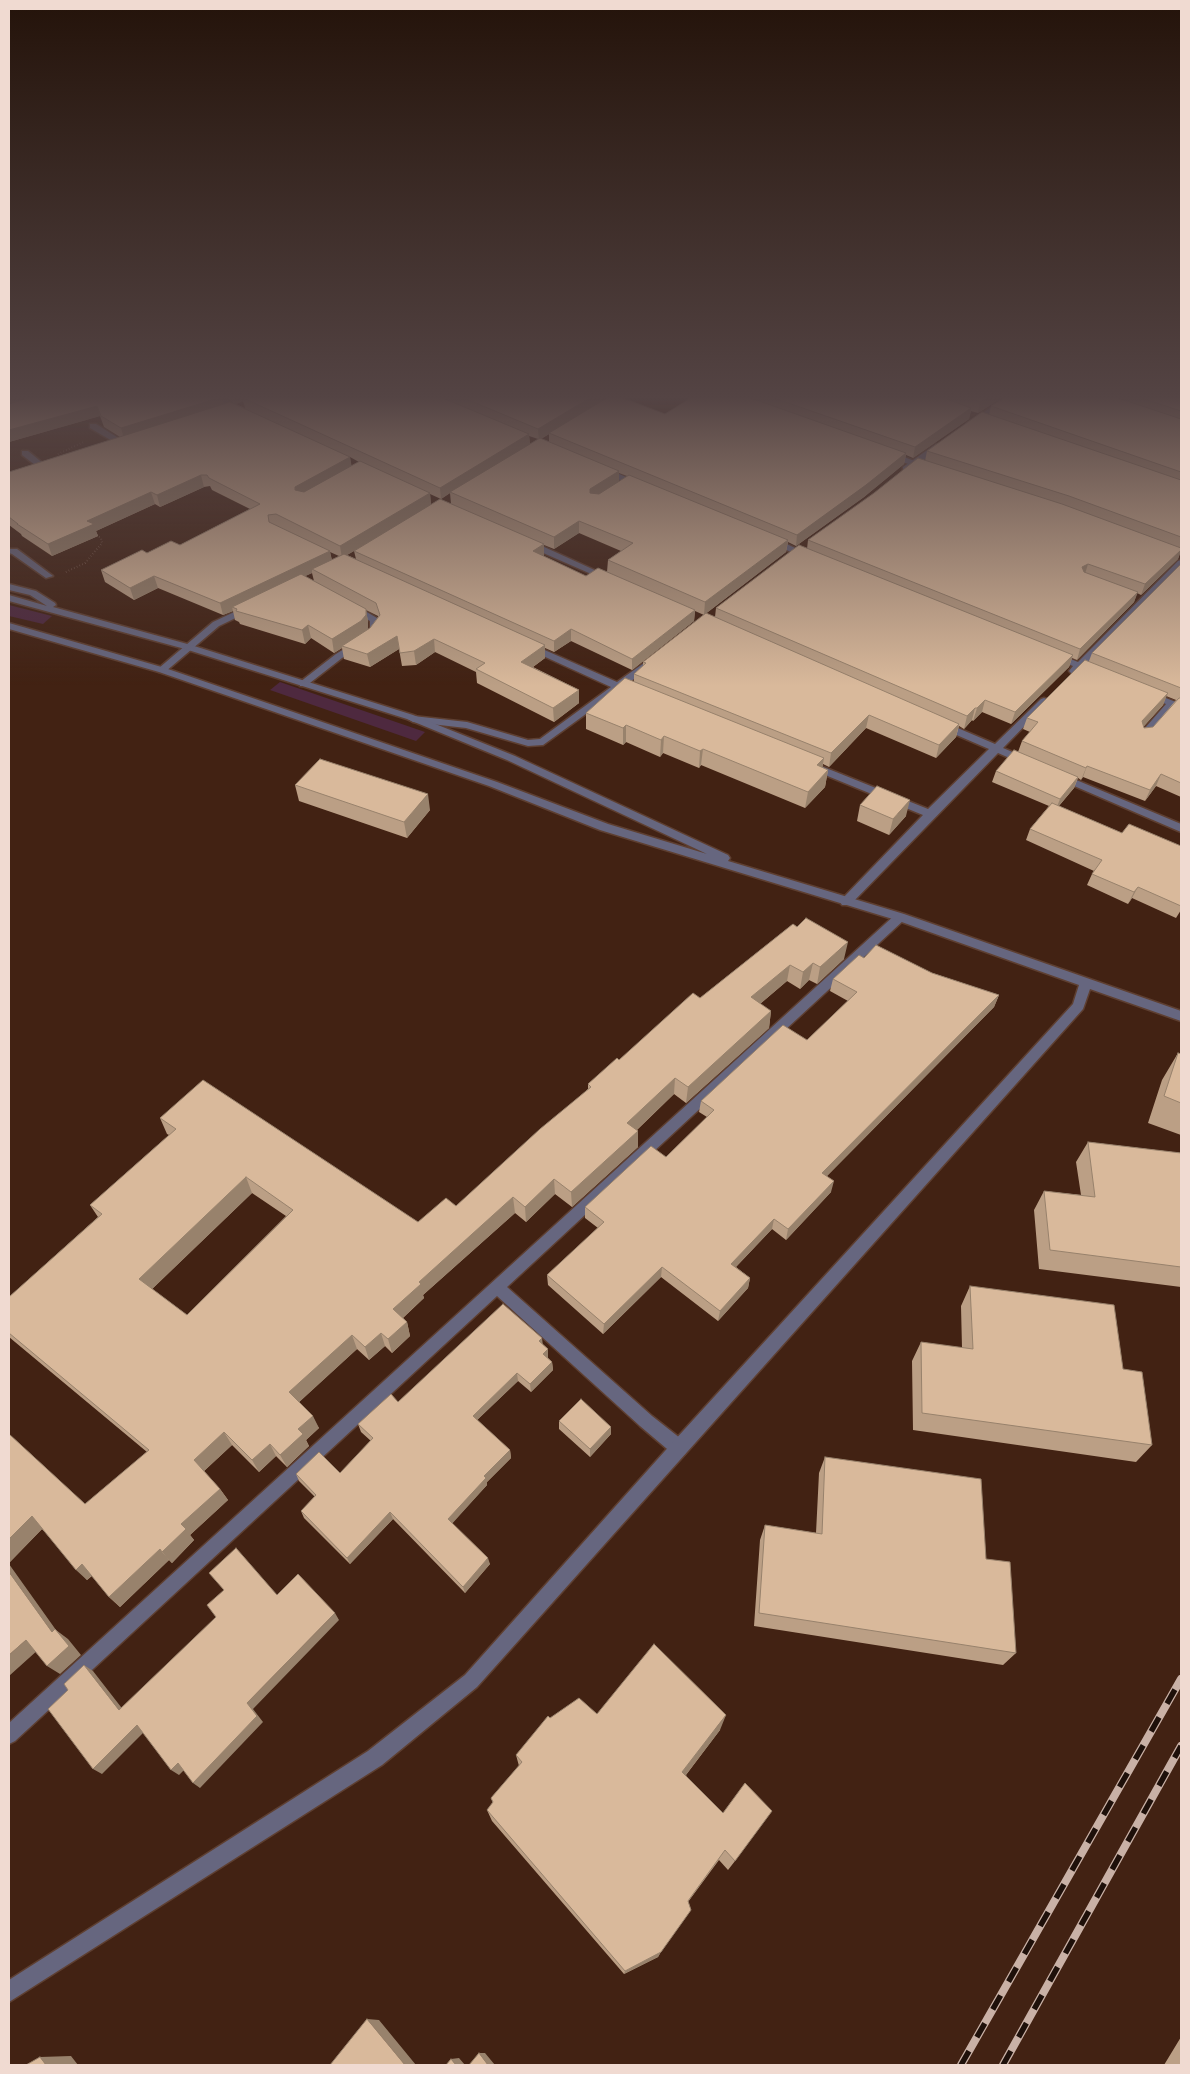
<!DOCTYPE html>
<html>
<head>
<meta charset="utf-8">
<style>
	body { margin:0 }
	#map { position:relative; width:1190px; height:2074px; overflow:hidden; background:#422213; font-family:Cabin,sans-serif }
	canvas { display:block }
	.frame { position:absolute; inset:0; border:10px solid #f0dad1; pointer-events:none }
</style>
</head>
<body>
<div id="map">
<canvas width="1190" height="2074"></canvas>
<div class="frame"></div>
</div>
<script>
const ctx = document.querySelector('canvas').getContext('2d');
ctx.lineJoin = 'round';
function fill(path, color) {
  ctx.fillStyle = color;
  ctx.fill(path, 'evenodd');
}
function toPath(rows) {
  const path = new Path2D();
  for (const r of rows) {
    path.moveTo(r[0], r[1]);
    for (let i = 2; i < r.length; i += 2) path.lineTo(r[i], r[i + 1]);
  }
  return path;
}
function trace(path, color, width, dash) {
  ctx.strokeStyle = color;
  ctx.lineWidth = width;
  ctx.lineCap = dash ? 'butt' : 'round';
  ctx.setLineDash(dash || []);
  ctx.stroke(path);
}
fill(toPath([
	[9,605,52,616,43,624,9,616],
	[280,682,425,732,416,741,270,690]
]), '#4e293f');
const service = toPath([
	[90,424,96,424,128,444,121,446,90,428,90,424],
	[22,451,28,451,50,469,43,471,22,455,22,451],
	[353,604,377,618,380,629,371,640,342,658,306,686,300,686,300,682,336,654,365,636,370,629,370,621,350,609,350,605,353,604]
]);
const minor = toPath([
	[212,396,221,396,243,411,236,413,212,396],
	[1009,396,1018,396,974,425,967,423,1009,396],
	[936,444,943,446,909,471,903,471,903,467,936,444],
	[600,468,606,468,644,485,637,487,600,472,600,468],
	[768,538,774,538,812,556,805,558,768,542,768,538],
	[525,541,531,541,612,578,605,580,525,545,525,541],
	[9,549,17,549,53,576,46,578,12,554,9,553,9,549],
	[1181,560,1181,568,1086,665,1096,669,1096,673,1093,674,1081,669,1077,673,1071,673,1069,671,1073,666,1053,658,1051,656,1056,653,1078,662,1178,561,1181,560],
	[249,605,252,606,252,610,219,626,165,672,159,672,159,668,213,622,249,605],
	[531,644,617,682,644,663,650,663,652,665,625,686,629,689,627,691,619,690,543,745,528,746,466,728,413,722,408,719,413,716,467,722,528,740,540,739,611,687,528,649,526,647,531,644],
	[1148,691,1181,704,1181,710,1173,707,1147,738,1143,739,1138,736,1166,704,1145,696,1145,692,1148,691],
	[1044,698,1047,699,1047,703,1003,748,1029,759,1029,763,1021,763,998,753,850,905,842,905,840,902,842,899,923,815,808,768,807,766,808,764,816,764,928,809,989,749,938,727,938,723,946,723,995,744,1041,699,1044,698],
	[1062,774,1181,824,1181,832,1058,779,1057,777,1062,774],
	[900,913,906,917,904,920,507,1287,652,1416,685,1442,687,1448,685,1454,679,1456,673,1454,640,1426,497,1296,15,1741,9,1744,9,1723,896,914,900,913]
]);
const tertiary = toPath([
	[885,452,891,452,933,468,926,470,885,456,885,452],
	[9,584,36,591,55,603,56,605,53,607,191,645,413,715,515,756,728,855,730,858,728,861,904,914,1181,1011,1181,1021,1090,989,1083,1009,477,1687,382,1765,9,2002,9,1980,368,1751,465,1675,673,1442,1073,1004,1079,985,896,920,600,830,489,786,159,672,9,629,9,623,165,668,497,782,608,824,707,854,507,760,407,719,185,649,9,601,9,595,47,606,30,595,9,590,9,584]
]);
trace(service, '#5e3f31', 3);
trace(minor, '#5e3f31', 3);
trace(tertiary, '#5e3f31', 3);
trace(toPath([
	[58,454,84,442],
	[66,572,85,563,102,543,101,538,94,534]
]), '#7e6154', 2, [0.5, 2.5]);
fill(service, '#66667f');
fill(minor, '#66667f');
fill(tertiary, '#66667f');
const rail = toPath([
	[961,2065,1181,1679],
	[1003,2065,1181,1746]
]);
trace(rail, '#c9b1a6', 8);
trace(rail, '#1e100a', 5.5, [16]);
fill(toPath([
	[9,396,223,404,235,404,224,396,603,396,603,400,665,414,694,396,1005,396,978,413,971,411,969,419,913,458,906,455,904,464,864,497,796,546,788,542,786,552,704,615,695,611,694,621,632,670,571,641,554,652,545,648,545,658,533,667,579,690,579,703,554,722,477,683,476,672,435,652,416,665,402,666,399,649,370,667,344,659,342,648,334,653,311,638,305,644,240,624,239,622,235,620,233,611,223,615,158,588,134,600,105,582,101,570,147,553,180,545,250,509,212,490,210,486,204,487,160,507,155,504,96,531,98,536,52,556,22,536,21,534,9,525,9,472,120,437,104,427,100,416,9,442],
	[243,401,245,408,236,404],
	[549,434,549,442,541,439],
	[529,436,538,439,530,444],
	[350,457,359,462,351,466],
	[619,473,627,476,619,482],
	[450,493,451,504,431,505,430,494,441,499],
	[579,533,621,551,608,560,607,572,586,576,543,556,544,556,544,545,554,549],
	[354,551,356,559,347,555],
	[330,552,339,556,332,560],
	[312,573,314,581,305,576],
	[366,610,378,616,378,617,370,628,367,630,368,628,368,622],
	[1007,396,1181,396,1181,551,1178,559,1141,595,1137,593,1134,602,1077,660,1072,658,1069,667,1011,724,982,712,973,721,972,720,964,729,959,726,956,737,936,758,866,728,829,767,823,764,822,768,828,770,825,787,805,808,701,765,699,768,663,753,660,757,626,742,623,745,586,729,586,713,634,682,634,674,643,666,643,662,715,617,716,608,807,549,808,540,925,461,927,451,989,415,991,406],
	[1181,564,1181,797,1156,786,1145,801,1083,777,1081,780,1078,778,1074,788,1059,806,1122,833,1181,846,1181,910,1176,918,1132,898,1128,904,1087,885,1092,874,1094,871,1026,840,1030,829,1049,806,992,782,996,771,1018,752,1022,741,1030,732,1023,729,1027,718,1089,661,1092,653],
	[1166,696,1176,700,1153,727,1144,728,1144,726,1163,705],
	[295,785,430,810,407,838,299,801],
	[860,805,906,816,889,835,857,821],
	[793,924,844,959,817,984,809,980,800,989,787,981,760,1004,771,1011,769,1028,686,1103,674,1094,637,1130,638,1131,638,1147,572,1207,555,1194,526,1222,515,1213,423,1295,424,1298,403,1318,407,1322,410,1336,392,1353,385,1346,369,1360,357,1349,299,1402,319,1428,306,1440,309,1446,287,1467,276,1456,259,1472,232,1445,204,1471,220,1489,228,1500,190,1535,194,1540,172,1563,169,1560,120,1607,109,1597,92,1576,87,1580,42,1529,9,1563,9,1434,85,1504,147,1452,9,1337,9,1297,98,1217,90,1205,169,1135,167,1134,160,1118,418,1222,456,1206,588,1089,588,1084,700,998],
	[252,1193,286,1216,187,1315,152,1289],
	[864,958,932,973,999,995,994,1007,827,1176,831,1192,786,1240,772,1229,736,1267,750,1278,748,1288,718,1321,661,1277,603,1334,548,1285,547,1275,598,1228,585,1218,585,1207,666,1157,707,1117,699,1112,701,1101,807,1040,848,1001,830,991,833,979],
	[1178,1053,1181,1054,1181,1135,1148,1123,1162,1080],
	[1088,1142,1181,1153,1181,1287,1039,1269,1034,1210,1044,1191,1081,1195,1076,1162],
	[970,1286,1123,1369,1152,1445,1136,1462,913,1430,912,1361,921,1342,962,1348,961,1306],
	[543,1345,548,1357,548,1358,552,1362,553,1370,531,1392,518,1381,477,1420,510,1450,511,1458,487,1482,487,1485,452,1523,490,1564,465,1593,393,1519,350,1564,304,1518,301,1511,315,1497,299,1481,296,1474,340,1473,371,1441,361,1432,358,1424,398,1402],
	[559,1421,611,1427,611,1434,590,1457,559,1429],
	[825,1457,986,1559,1016,1653,1003,1665,754,1626,760,1540,765,1525,816,1533,819,1473],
	[597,1714,720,1730,686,1775,735,1861,728,1870,719,1860,688,1902,658,1957,624,1974,492,1821,487,1810,493,1803,491,1798,519,1766,516,1755,550,1718],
	[1181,2037,1181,2065,1164,2065]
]), '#bb9f85');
fill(toPath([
	[9,396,46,396,9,408],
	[234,396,258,396,243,398,243,401,235,404],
	[593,396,603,396,603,401,549,433,549,434,539,440,538,429],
	[990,396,1005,396,978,413,980,402],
	[222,397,224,407,124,439,121,428],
	[97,406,100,416,9,442,9,430],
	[971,408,969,419,913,458,915,447],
	[529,434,530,445,450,492,450,493,441,499,440,488],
	[906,453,904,464,864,497,796,546,797,535],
	[350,457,352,468,297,502,295,487],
	[619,471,619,483,590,501,590,489],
	[201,475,204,487,160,507,157,495],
	[151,492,155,504,96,531,98,536,52,556,48,544,87,521],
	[430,493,431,505,342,558,340,546],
	[579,521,579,533,554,549,554,537],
	[788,540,786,552,704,615,705,602],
	[544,544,544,556,533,563,533,551],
	[1181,550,1178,559,1141,595,1145,584],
	[330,551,332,563,312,569,312,573,236,609,232,607,233,611,223,615,220,603],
	[1088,564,1085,574,1082,567],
	[154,576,158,588,134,600,130,588],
	[1138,592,1134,602,1077,660,1080,649],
	[366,609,368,622,368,628,364,635,342,646,342,648,334,653,332,639],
	[695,610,694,621,632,670,632,659],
	[308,625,311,638,305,644,302,630],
	[571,629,571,641,554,652,554,641],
	[397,636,399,649,370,667,367,654],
	[434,639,435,652,416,665,414,651],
	[545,645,545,658,522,675,521,662],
	[1073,655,1069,667,1011,724,1015,712],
	[579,690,579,703,554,722,553,708],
	[1168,693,1163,705,1138,733,1142,721],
	[985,700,982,712,973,721,977,708],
	[975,708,972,720,964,729,967,716],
	[869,715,866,728,829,767,831,753],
	[959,724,956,737,936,758,939,745],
	[626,725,626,742,623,745,623,728],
	[664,736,663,753,660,757,661,740],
	[703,749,701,765,699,768,700,751],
	[824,758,821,775,817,765],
	[1087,766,1083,777,1081,780,1086,768],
	[828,770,825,787,805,808,808,792],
	[1161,774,1156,786,1145,801,1150,790],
	[1078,777,1074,788,1056,809,1060,799],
	[428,794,430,810,407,838,404,822],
	[910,800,906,816,889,835,893,819],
	[1138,887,1132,898,1128,904,1134,892],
	[848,942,844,959,817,984,820,967],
	[813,963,809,980,800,989,803,972],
	[790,965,787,981,748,1014,751,997],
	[999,995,994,1007,819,1184,822,1173],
	[771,1011,769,1028,686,1103,688,1087],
	[675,1078,674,1094,627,1139,627,1123],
	[638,1131,638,1147,572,1207,571,1192],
	[246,1177,252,1193,148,1293,139,1279],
	[554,1179,555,1194,526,1222,525,1207],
	[834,1181,831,1192,786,1240,788,1229],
	[513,1197,515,1213,423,1295,424,1298,397,1323,393,1309,419,1282],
	[774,1219,772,1229,729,1274,731,1264],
	[662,1267,661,1277,603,1334,604,1324],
	[750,1278,748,1288,718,1321,720,1311],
	[407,1322,410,1336,392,1353,388,1339],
	[381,1333,385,1346,369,1360,365,1347],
	[352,1335,357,1349,296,1405,289,1392],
	[542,1338,543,1346,539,1341],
	[548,1349,548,1357,544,1362,543,1354],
	[552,1362,553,1370,531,1392,530,1384],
	[517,1373,518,1381,474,1423,473,1416],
	[313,1416,319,1428,306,1440,309,1446,287,1467,280,1455,298,1429],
	[611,1427,611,1434,590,1457,590,1449],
	[224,1432,232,1445,203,1472,194,1460],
	[270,1444,276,1456,259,1472,252,1460],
	[510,1450,511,1458,487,1482,487,1485,450,1526,448,1519,484,1476],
	[220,1489,228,1500,190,1535,194,1540,172,1563,162,1552,181,1524],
	[390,1512,393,1519,350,1564,347,1558],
	[32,1516,44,1527,9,1563,9,1539],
	[160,1549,169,1560,120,1607,109,1597],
	[488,1558,490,1564,465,1593,463,1587],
	[9,1564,56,1630,68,1639,81,1655,60,1674,47,1666,52,1632,9,1572],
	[82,1564,93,1574,87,1580,76,1570],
	[335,1613,339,1620,253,1709,263,1722,200,1788,193,1783,247,1703],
	[26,1640,39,1649,9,1676,9,1655],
	[84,1665,93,1671,128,1716,119,1710],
	[726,1715,720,1730,678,1785,682,1772],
	[137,1725,145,1731,102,1774,93,1769],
	[178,1763,186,1768,179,1775,171,1770],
	[661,1952,658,1957,624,1974,625,1971],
	[367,2019,379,2020,416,2065,405,2065],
	[479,2053,485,2053,495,2065,488,2065],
	[71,2056,78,2065,46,2065,40,2057],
	[459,2058,465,2065,456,2065,451,2059]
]), '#98826c');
const building = toPath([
	[34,396,221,396,222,397,121,428,101,416,97,406,9,430,9,404,34,396],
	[249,396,438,396,529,434,440,488,243,398,249,396],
	[459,396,593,396,538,429,459,396],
	[610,396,618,396,665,414,694,396,745,396,906,453,866,485,797,535,549,433,610,396],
	[768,396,939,396,971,408,915,447,768,396],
	[963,396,990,396,980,402,963,396],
	[1007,396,1112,396,1181,419,1181,472,991,406,1007,396],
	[1135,396,1181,396,1181,411,1135,396],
	[230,402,350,457,295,487,295,490,304,492,360,461,430,493,340,546,276,514,268,515,269,522,330,551,220,603,154,576,130,588,101,570,142,550,147,553,171,541,180,545,260,504,209,478,207,475,201,475,157,495,151,492,87,521,94,524,48,544,17,524,18,524,9,517,9,472,230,402],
	[982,412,1181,480,1181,537,1069,496,927,451,982,412],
	[540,438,619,471,590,489,590,493,599,494,629,475,788,540,705,602,608,560,633,543,579,521,554,537,450,492,540,438],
	[918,458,1062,504,1181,548,1181,550,1145,584,1088,564,1082,567,1084,572,1138,592,1080,649,808,540,874,493,918,458],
	[440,499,544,544,533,551,586,576,598,568,695,610,632,659,571,629,554,641,354,551,440,499],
	[799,545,1073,655,1015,712,985,700,977,708,975,708,967,716,716,608,799,545],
	[344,554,545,645,521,662,579,690,553,708,476,669,485,663,434,639,414,651,400,653,397,636,367,654,342,646,370,628,380,615,376,603,312,569,344,554],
	[1181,564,1181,688,1092,653,1181,564],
	[301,574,366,609,366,615,361,621,332,639,308,625,302,630,236,611,237,609,232,607,301,574],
	[706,613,959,724,939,745,869,715,831,753,634,674,646,663,643,662,706,613],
	[1085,660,1168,693,1142,721,1144,728,1153,727,1179,698,1181,698,1181,783,1161,774,1150,790,1087,766,1086,768,1022,741,1038,722,1027,718,1085,660],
	[625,678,824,758,817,765,828,770,808,792,703,749,700,751,664,736,661,740,626,725,623,728,586,713,625,678],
	[1014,750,1078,777,1060,799,996,771,1014,750],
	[320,759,428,794,404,822,295,785,320,759],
	[877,786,910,800,893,819,860,805,877,786],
	[1052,803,1122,833,1129,824,1181,846,1181,906,1138,887,1134,892,1092,874,1102,860,1030,829,1052,803],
	[806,918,848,942,820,967,813,963,803,972,790,965,751,997,771,1011,688,1087,675,1078,627,1123,638,1131,571,1192,554,1179,525,1207,513,1197,419,1282,421,1284,393,1309,407,1322,388,1339,381,1333,365,1347,352,1335,289,1392,313,1416,298,1429,303,1434,280,1455,270,1444,252,1460,224,1432,194,1460,220,1489,181,1524,186,1529,162,1552,160,1549,109,1597,82,1564,76,1570,32,1516,9,1539,9,1434,85,1504,149,1450,9,1333,9,1297,102,1214,90,1205,176,1129,160,1118,203,1080,418,1222,446,1198,456,1206,540,1129,591,1087,588,1084,617,1058,619,1060,693,993,700,998,793,924,797,927,806,918],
	[246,1177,293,1210,187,1315,139,1279,246,1177],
	[876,945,932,973,999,995,822,1173,834,1181,788,1229,774,1219,731,1264,750,1278,720,1311,662,1267,604,1324,547,1275,604,1222,585,1207,651,1146,666,1157,714,1110,701,1101,783,1025,807,1040,857,992,833,979,859,955,864,958,876,945],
	[1178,1053,1181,1054,1181,1103,1164,1096,1178,1053],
	[1088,1142,1181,1153,1181,1267,1050,1250,1044,1191,1095,1197,1088,1142],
	[970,1286,1114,1305,1123,1369,1142,1372,1152,1445,922,1413,921,1342,973,1349,970,1286],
	[503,1304,542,1338,539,1341,548,1349,543,1354,552,1362,530,1384,517,1373,473,1416,510,1450,484,1476,486,1478,448,1519,488,1558,463,1587,390,1512,347,1558,301,1511,316,1495,296,1474,319,1452,340,1473,373,1438,358,1424,391,1394,398,1402,503,1304],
	[581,1399,611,1427,590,1449,559,1421,581,1399],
	[825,1457,981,1479,986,1559,1010,1562,1016,1653,759,1613,765,1525,822,1534,825,1457],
	[236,1548,277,1595,298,1574,335,1613,247,1703,257,1716,193,1783,178,1763,171,1770,137,1725,93,1769,48,1709,68,1690,64,1684,84,1665,119,1710,216,1617,207,1605,224,1590,209,1573,236,1548],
	[9,1572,52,1632,55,1629,69,1646,47,1666,26,1640,9,1655,9,1572],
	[654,1644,726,1715,682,1772,723,1813,745,1783,772,1811,735,1861,725,1850,688,1901,691,1910,661,1952,625,1971,487,1810,493,1802,491,1798,522,1762,516,1755,548,1716,550,1718,579,1698,597,1714,654,1644],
	[367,2019,405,2065,330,2065,367,2019],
	[479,2053,488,2065,469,2065,479,2053],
	[40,2057,46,2065,26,2065,40,2057],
	[451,2059,456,2065,446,2065,451,2059]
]);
fill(building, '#d9b99b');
trace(building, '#98826c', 1);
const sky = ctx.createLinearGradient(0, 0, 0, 686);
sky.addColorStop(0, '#24130a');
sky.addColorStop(0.58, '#544444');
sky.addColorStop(1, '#54444400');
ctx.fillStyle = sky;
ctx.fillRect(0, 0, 1190, 686);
</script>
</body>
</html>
